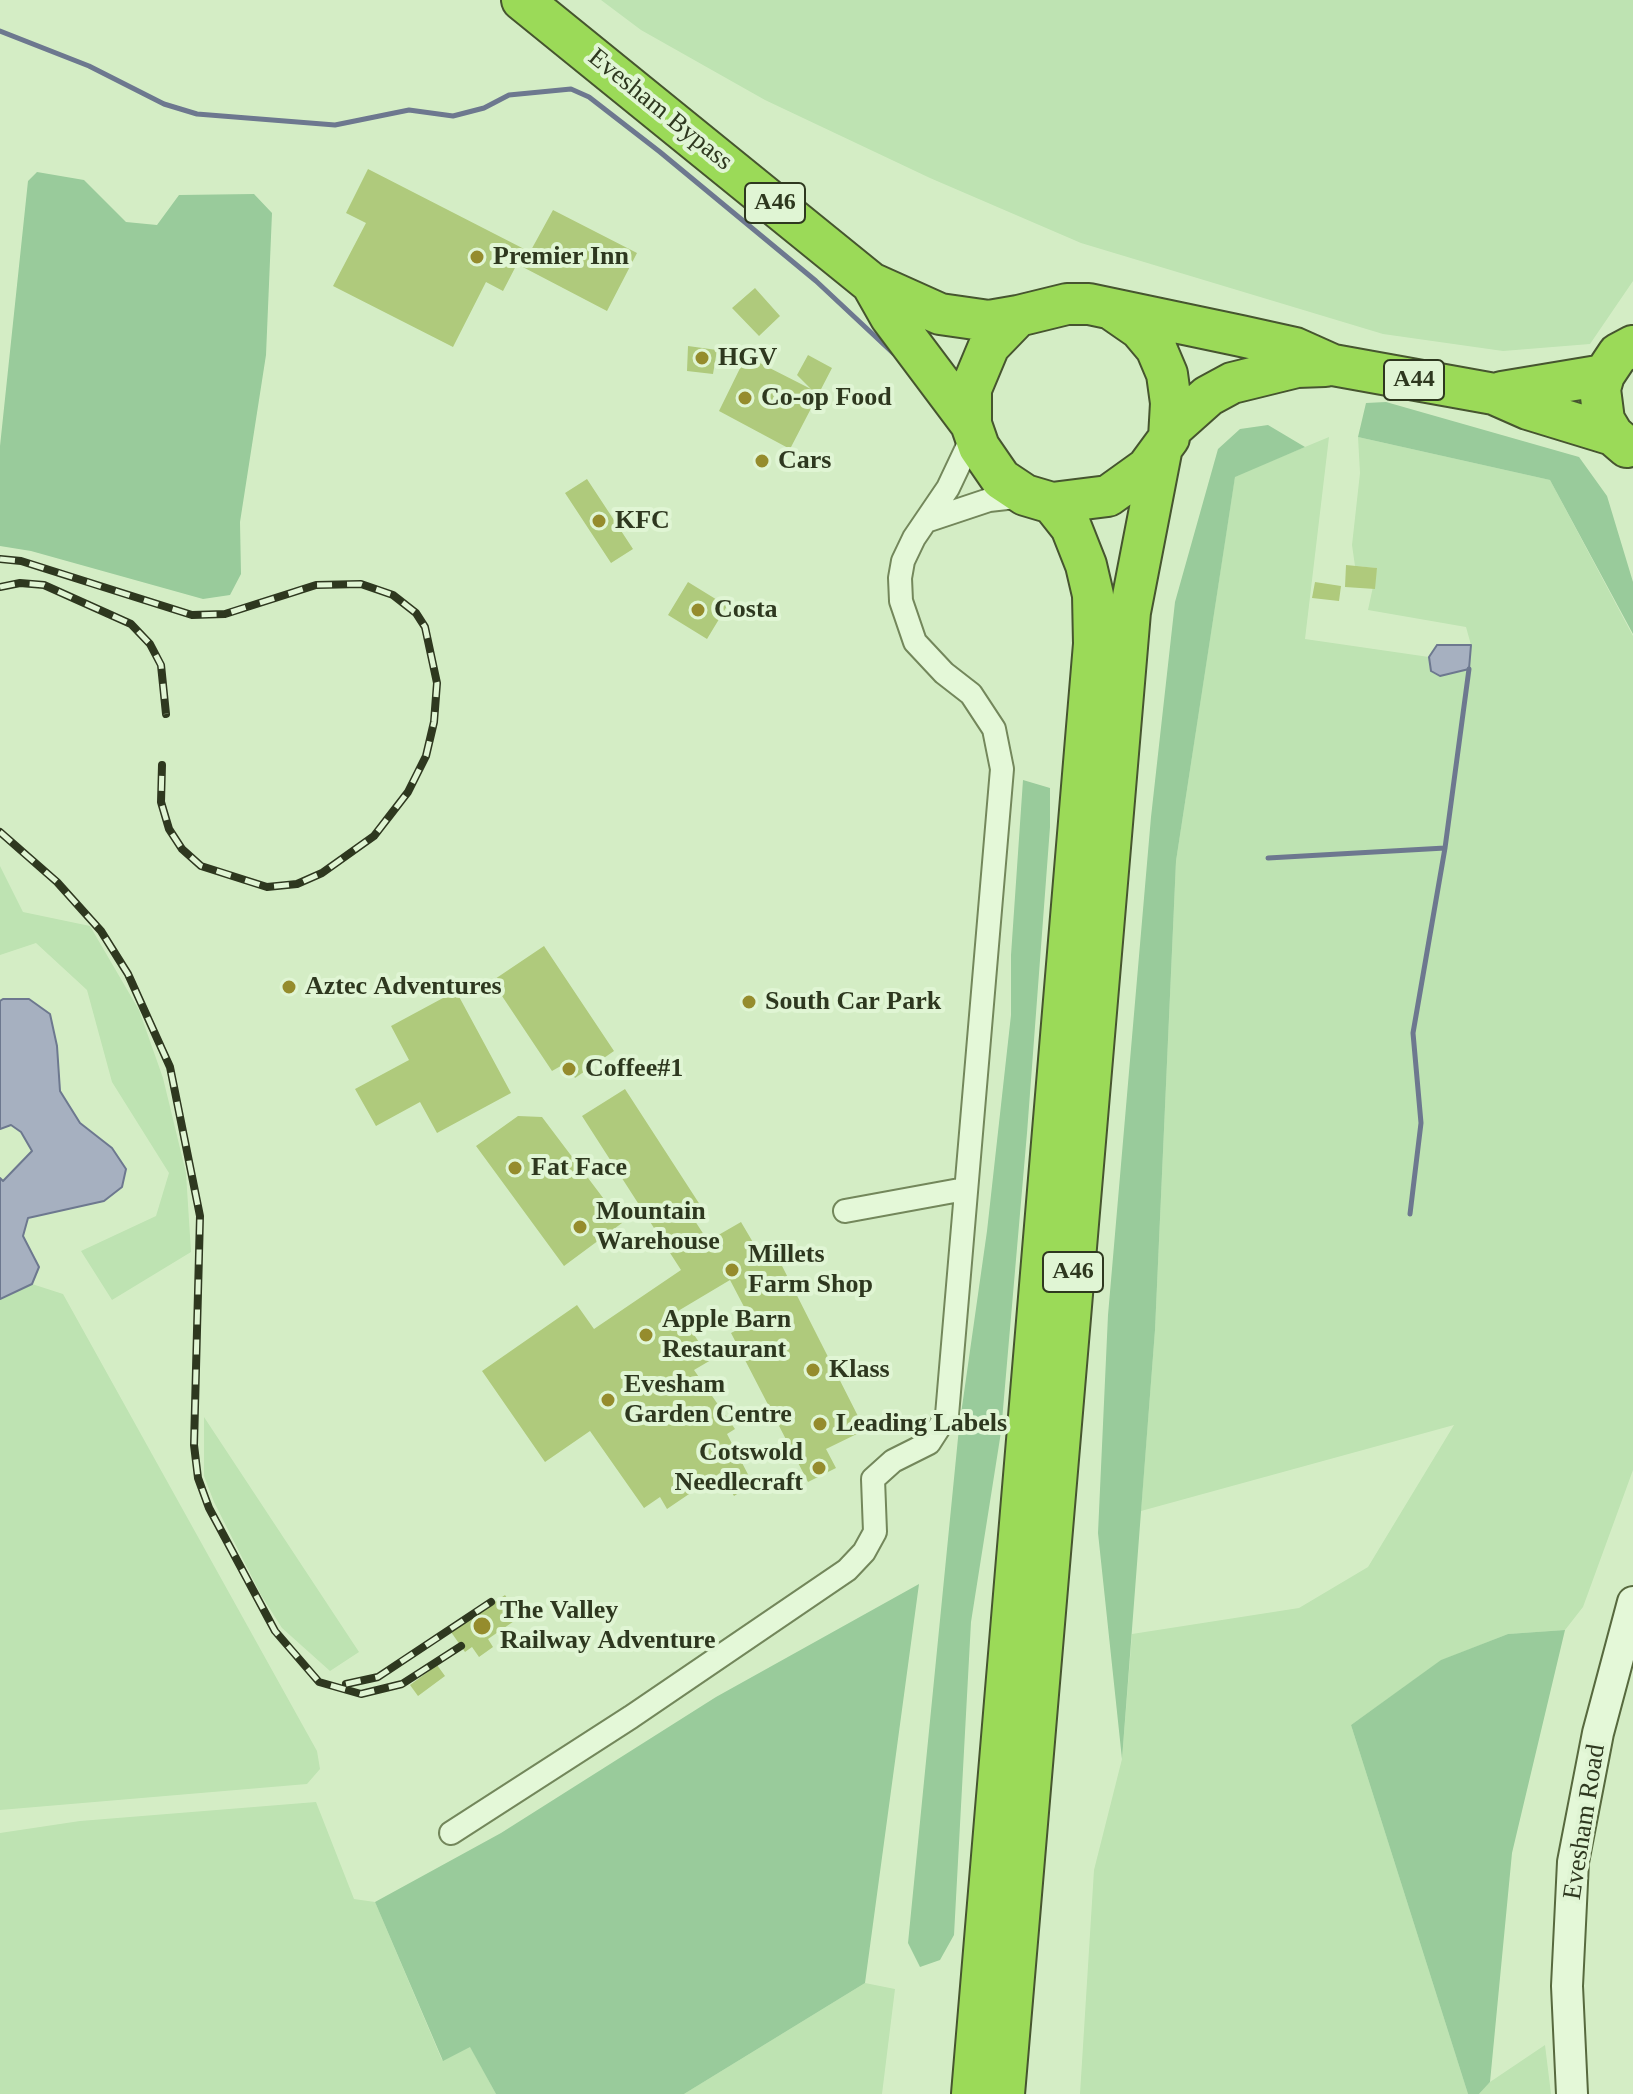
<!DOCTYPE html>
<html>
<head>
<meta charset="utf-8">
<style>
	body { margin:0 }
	canvas { display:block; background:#d4edc5 }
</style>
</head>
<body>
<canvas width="1633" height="2094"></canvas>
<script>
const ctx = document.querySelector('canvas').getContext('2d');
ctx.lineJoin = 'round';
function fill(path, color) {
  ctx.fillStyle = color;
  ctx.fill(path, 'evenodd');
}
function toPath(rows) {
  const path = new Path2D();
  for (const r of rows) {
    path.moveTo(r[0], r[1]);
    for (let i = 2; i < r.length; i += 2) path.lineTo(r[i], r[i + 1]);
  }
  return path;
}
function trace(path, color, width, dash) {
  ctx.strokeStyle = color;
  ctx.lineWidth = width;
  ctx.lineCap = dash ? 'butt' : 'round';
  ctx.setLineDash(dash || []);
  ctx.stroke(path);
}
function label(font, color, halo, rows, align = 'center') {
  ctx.font = font + ' Georgia,serif';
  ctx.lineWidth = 8;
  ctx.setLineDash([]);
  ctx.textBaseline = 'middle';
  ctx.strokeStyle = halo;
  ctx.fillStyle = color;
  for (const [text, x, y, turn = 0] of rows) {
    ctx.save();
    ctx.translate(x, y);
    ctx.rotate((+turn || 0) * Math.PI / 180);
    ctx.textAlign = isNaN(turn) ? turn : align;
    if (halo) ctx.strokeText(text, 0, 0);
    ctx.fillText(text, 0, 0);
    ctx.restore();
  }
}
fill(toPath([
	[601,0,1633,0,1633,281,1590,344,1503,351,1383,334,1081,243,930,178,765,100,641,30],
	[1329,437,1305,639,1429,657,1431,671,1471,645,1466,627,1368,610,1377,568,1355,566,1352,545,1360,473,1358,437,1550,480,1633,636,1633,1470,1583,1607,1565,1630,1508,1634,1442,1660,1351,1725,1468,2094,1080,2094,1094,1870,1122,1759,1132,1634,1299,1608,1368,1567,1454,1425,1141,1511,1155,1330,1176,861,1235,476],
	[0,866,23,912,90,926,139,1010,163,1078,186,1173,191,1252,112,1300,81,1251,156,1216,169,1173,112,1082,87,990,36,943,0,955],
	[32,1284,63,1294,317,1751,320,1769,307,1784,0,1810,0,1299],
	[204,1417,359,1652,330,1671,282,1628,261,1595,214,1502,204,1476],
	[316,1802,354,1899,375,1902,442,2060,470,2046,496,2094,0,2094,0,1833,80,1821],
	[865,1983,895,1989,882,2094,684,2094],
	[1545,2045,1551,2094,1479,2094,1490,2082]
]), '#bee3b2');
fill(toPath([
	[37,172,84,180,126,222,157,225,179,195,254,194,272,213,266,355,240,522,241,574,230,595,203,599,31,551,0,546,0,446,28,181],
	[1386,402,1579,457,1607,496,1633,582,1633,634,1550,480,1358,437,1366,403],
	[1268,425,1305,447,1235,477,1176,861,1155,1330,1122,1759,1098,1533,1108,1315,1151,817,1175,602,1218,449,1240,429],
	[1023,780,1050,788,1050,827,1027,1133,1001,1432,971,1622,954,1935,940,1960,920,1967,908,1943,959,1428,987,1231,1011,1015,1011,955],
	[919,1584,865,1983,684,2094,496,2094,470,2047,443,2061,375,1902,501,1833,716,1697],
	[1565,1630,1512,1853,1490,2082,1479,2094,1468,2094,1351,1725,1441,1660,1508,1634]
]), '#99cb9b');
const water = toPath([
	[1437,645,1471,645,1469,669,1440,676,1431,671,1429,657,1437,645],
	[3,999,29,999,50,1014,57,1046,60,1091,80,1123,112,1148,126,1169,122,1187,104,1201,28,1218,23,1236,39,1267,32,1284,0,1299,0,1178,3,1181,32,1151,21,1132,11,1125,0,1129,0,1001,3,999]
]);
fill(water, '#a6b0c0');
trace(water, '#6d788f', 2);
trace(toPath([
	[0,31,89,66,164,104,197,114,335,125,409,110,453,116,484,108,509,95,571,89,589,97,660,152,816,281,894,354],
	[1268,858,1445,848],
	[1410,1214,1421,1123,1413,1033,1445,848,1469,669]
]), '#6d788f', 5);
fill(toPath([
	[368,169,530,252,553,210,637,253,607,311,517,264,503,291,486,282,453,347,333,286,366,223,346,213],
	[755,288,780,316,759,336,732,308],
	[688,346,717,350,713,374,687,371],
	[808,355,832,368,790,449,719,411,746,356,811,389,797,375],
	[587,479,633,549,611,563,565,493],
	[1346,565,1377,568,1375,589,1345,587],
	[688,582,727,606,707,639,668,615],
	[1315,582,1341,586,1339,601,1312,598],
	[544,946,614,1051,575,1078,566,1063,552,1071,492,981],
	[456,991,511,1093,437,1133,420,1102,376,1126,355,1089,409,1060,391,1026],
	[625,1089,704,1211,693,1218,708,1241,741,1222,764,1261,776,1254,865,1430,826,1449,836,1468,808,1482,731,1333,752,1322,730,1280,678,1311,711,1360,694,1370,735,1429,727,1434,753,1484,734,1496,720,1473,667,1509,660,1497,644,1508,590,1431,545,1462,482,1371,577,1305,594,1329,681,1270,582,1116],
	[518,1116,542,1117,622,1223,564,1266,476,1146],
	[505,1595,520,1617,488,1639,493,1647,479,1657,472,1647,465,1652,451,1632],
	[437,1665,445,1676,418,1696,410,1685]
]), '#afca7c');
const street = toPath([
	[929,520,989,500,1024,496],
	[845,1211,965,1189],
	[451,1833,631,1717,847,1570,864,1552,875,1532,873,1479,893,1461,929,1443,947,1415,1002,769,994,729,971,694,944,673,915,642,901,601,900,578,903,561,914,538,948,488,974,433]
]);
const secondary = toPath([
	[1572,2094,1567,1986,1573,1862,1598,1733,1633,1602]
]);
const highway = toPath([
	[522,0,871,283,940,314,989,321,1018,316],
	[873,286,890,316,971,424],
	[1114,311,1140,329,1156,348,1167,374,1171,403,1169,438,1147,468,1108,496,1052,503,1025,495,1001,479,979,447,971,424,971,389,989,346,1018,316,1067,304,1089,304,1241,336,1295,348,1333,365,1494,394,1528,409,1613,435],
	[1502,392,1604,375],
	[1171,429,1208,396,1232,383,1297,367,1325,366],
	[1627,447,1613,435,1604,420,1600,389,1604,375,1618,354,1633,346],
	[972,2094,1094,644,1093,595,1086,565,1071,527,1052,503],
	[1004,2094,1130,612,1161,452]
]);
trace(street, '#73875b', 26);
trace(secondary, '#57693e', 34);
trace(highway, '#46552f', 44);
trace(street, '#e4f8d8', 22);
trace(secondary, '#e4f8d8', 30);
trace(highway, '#9bda58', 40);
const rail = toPath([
	[0,559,21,561,192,615,225,614,316,585,361,584,393,595,416,613,425,627,437,683,434,722,426,756,408,792,374,836,322,873,297,884,267,887,201,866,182,849,169,829,161,802,162,765],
	[0,587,20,583,44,585,131,624,150,644,161,665,166,714],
	[0,832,57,882,101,931,128,974,170,1067,200,1216,194,1445,198,1478,209,1508,275,1631,319,1682,361,1694,402,1684,461,1646],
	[346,1684,378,1677,491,1602]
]);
trace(rail, '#2e381f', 8);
trace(rail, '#e0f5d4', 5, [15]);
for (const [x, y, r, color] of [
	[477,257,8,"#958c2d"],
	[702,358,8,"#958c2d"],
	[745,398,8,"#958c2d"],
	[762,461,8,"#958c2d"],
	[599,521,8,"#958c2d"],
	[698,610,8,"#958c2d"],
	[289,987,8,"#958c2d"],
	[749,1002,8,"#958c2d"],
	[569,1069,8,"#958c2d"],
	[515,1168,8,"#958c2d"],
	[580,1227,8,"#958c2d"],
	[732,1270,8,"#958c2d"],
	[646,1335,8,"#958c2d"],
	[813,1370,8,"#958c2d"],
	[608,1400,8,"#958c2d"],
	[820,1424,8,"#958c2d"],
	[819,1468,8,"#958c2d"],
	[482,1626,10,"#958c2d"]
]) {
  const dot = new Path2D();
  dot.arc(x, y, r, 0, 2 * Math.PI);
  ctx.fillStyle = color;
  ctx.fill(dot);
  trace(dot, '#e0f5d4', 3);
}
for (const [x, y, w] of [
	[775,203,60],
	[1414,380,60],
	[1073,1272,60]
]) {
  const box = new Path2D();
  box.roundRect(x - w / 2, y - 20, w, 40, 6);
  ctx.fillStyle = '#e0f5d4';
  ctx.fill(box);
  trace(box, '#2e381f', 2);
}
label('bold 24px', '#2e381f', null, [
	["A46",775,203],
	["A44",1414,380],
	["A46",1073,1272]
]);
label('26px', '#2e381f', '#e0f5d4', [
	["Evesham Bypass",660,110,39],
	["Evesham Road",1585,1822,-81]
]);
label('bold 26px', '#2e381f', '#e0f5d4', [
	["Premier Inn",493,257],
	["HGV",718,358],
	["Co-op Food",761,398],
	["Cars",778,461],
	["KFC",615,521],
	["Costa",714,610],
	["Aztec Adventures",305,987],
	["South Car Park",765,1002],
	["Coffee#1",585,1069],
	["Fat Face",531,1168],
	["Mountain",596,1212],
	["Warehouse",596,1242],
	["Millets",748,1255],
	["Farm Shop",748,1285],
	["Apple Barn",662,1320],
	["Restaurant",662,1350],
	["Klass",829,1370],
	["Evesham",624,1385],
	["Garden Centre",624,1415],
	["Leading Labels",836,1424],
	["Cotswold",803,1453,"right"],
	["Needlecraft",803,1483,"right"],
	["The Valley",500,1611],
	["Railway Adventure",500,1641]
], 'left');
</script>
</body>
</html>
